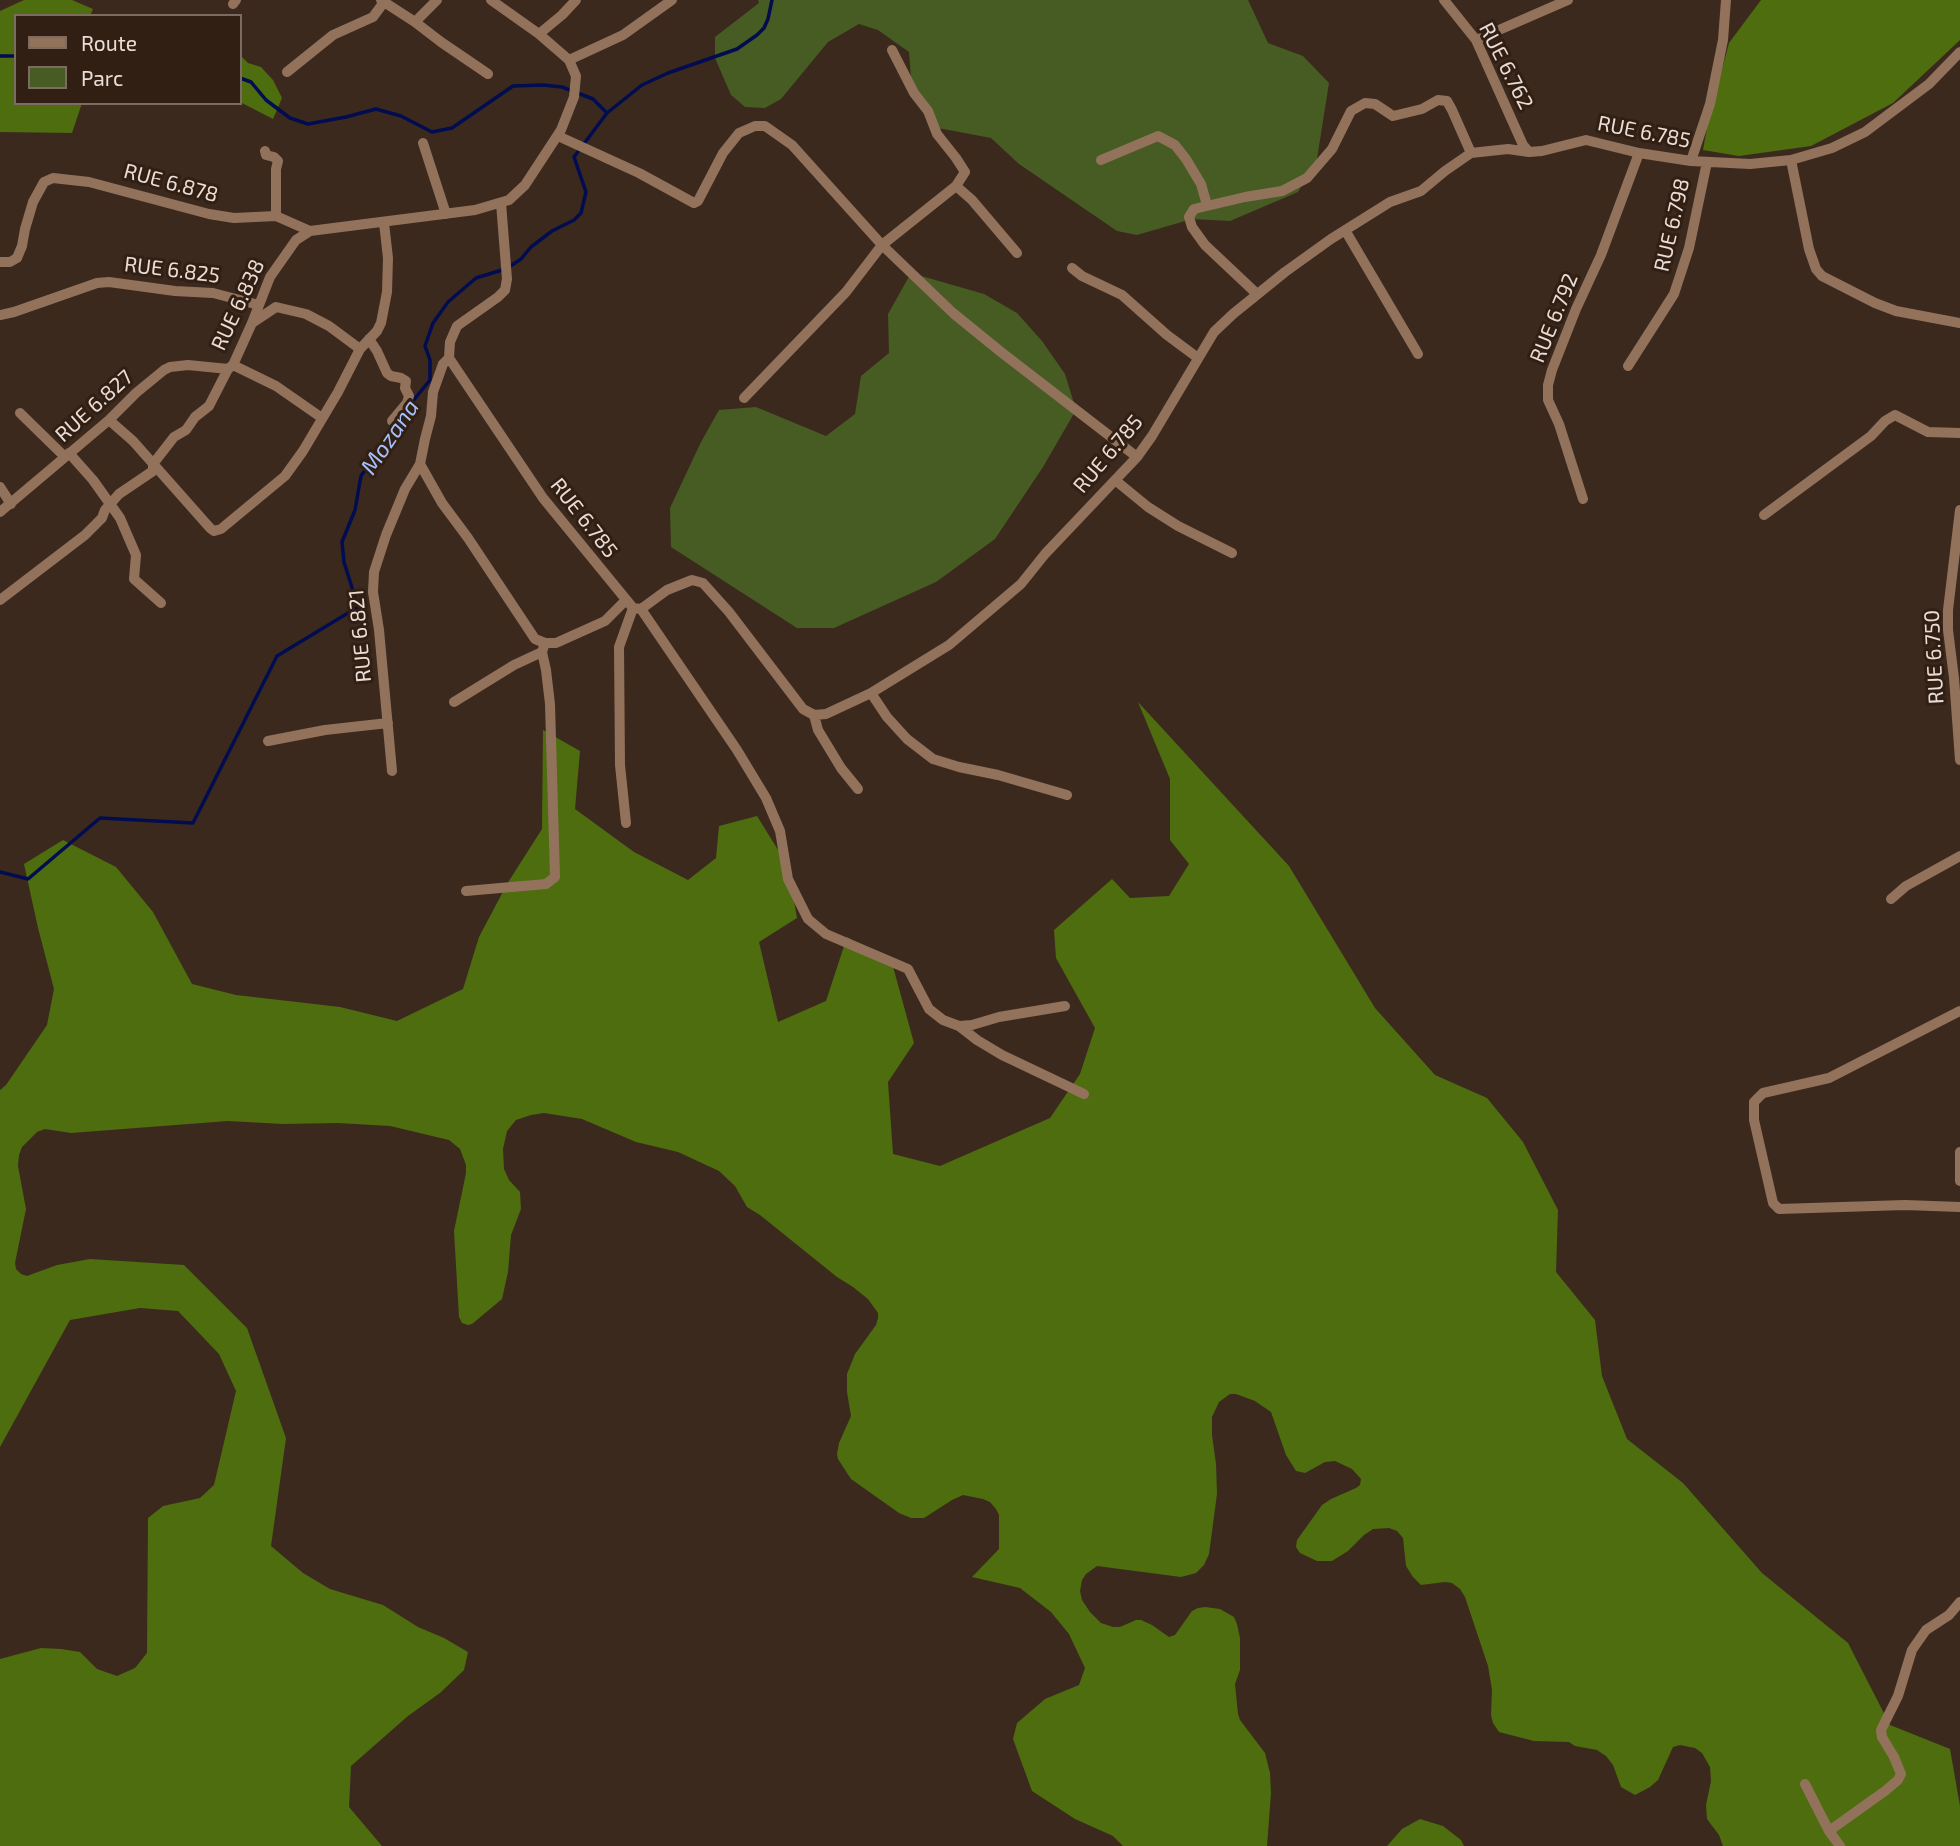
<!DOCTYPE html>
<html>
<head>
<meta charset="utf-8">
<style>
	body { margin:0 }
	#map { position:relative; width:1960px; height:1846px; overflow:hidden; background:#3c291e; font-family:"Exo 2",sans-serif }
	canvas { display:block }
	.legend { position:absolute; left:14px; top:14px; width:228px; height:91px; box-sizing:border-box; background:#311f14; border:2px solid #7b6b62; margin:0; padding:9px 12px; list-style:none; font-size:21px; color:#eaddd6 }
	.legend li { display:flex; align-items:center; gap:14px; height:35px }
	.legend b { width:35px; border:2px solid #7b6b62 }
</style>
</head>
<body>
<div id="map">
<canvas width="1960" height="1846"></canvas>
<ul class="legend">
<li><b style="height:9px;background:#93725b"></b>Route</li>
<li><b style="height:19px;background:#465c23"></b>Parc</li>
</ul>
</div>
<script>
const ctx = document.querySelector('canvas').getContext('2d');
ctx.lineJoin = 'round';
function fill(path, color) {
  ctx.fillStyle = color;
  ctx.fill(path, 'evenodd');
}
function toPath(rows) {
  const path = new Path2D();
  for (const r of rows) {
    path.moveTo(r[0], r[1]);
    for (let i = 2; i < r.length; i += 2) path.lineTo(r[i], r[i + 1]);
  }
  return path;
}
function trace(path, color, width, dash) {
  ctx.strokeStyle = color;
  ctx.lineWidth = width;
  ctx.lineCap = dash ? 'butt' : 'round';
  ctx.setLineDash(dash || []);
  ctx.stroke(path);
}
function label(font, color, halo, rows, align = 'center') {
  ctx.font = font + ' "Exo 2",sans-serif';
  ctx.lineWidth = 6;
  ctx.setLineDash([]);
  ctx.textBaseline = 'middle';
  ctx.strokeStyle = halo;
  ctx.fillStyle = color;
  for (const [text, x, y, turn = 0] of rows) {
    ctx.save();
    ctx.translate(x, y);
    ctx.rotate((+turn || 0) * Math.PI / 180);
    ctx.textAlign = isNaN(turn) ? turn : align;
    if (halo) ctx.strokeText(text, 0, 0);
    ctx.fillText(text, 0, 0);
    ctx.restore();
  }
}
fill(toPath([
	[758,0,1248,0,1268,43,1303,56,1329,83,1317,159,1298,192,1230,221,1192,219,1137,235,1117,231,1019,164,991,138,933,127,912,91,909,52,878,30,859,24,828,42,781,99,765,108,745,107,731,95,715,58,715,37,759,3],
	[911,273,984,294,1017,313,1042,341,1065,374,1076,410,1043,467,995,539,936,582,834,628,797,628,671,547,670,508,701,442,719,410,756,407,826,436,855,414,861,376,889,353,888,314]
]), '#465c23');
fill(toPath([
	[24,0,72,0,93,9,90,16,16,16,16,103,82,103,72,133,0,132,0,11],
	[1761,0,1960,0,1960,40,1893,103,1811,146,1739,156,1703,150,1708,122,1729,43],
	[240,55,248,63,261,67,273,80,282,98,273,119,240,102],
	[1138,702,1289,866,1375,1008,1435,1075,1487,1098,1523,1142,1558,1210,1556,1272,1595,1320,1602,1376,1627,1439,1683,1483,1762,1573,1848,1643,1890,1725,1950,1749,1960,1806,1960,1846,1723,1846,1719,1835,1707,1819,1706,1805,1711,1781,1710,1767,1702,1753,1695,1748,1680,1745,1673,1747,1658,1780,1650,1787,1635,1795,1621,1787,1613,1765,1606,1756,1597,1750,1575,1746,1569,1742,1534,1741,1499,1732,1493,1723,1491,1715,1492,1690,1488,1666,1465,1597,1460,1589,1452,1583,1445,1582,1421,1585,1413,1577,1406,1566,1403,1538,1397,1531,1389,1528,1373,1529,1364,1535,1348,1551,1332,1561,1317,1561,1300,1553,1296,1547,1297,1540,1322,1505,1331,1499,1356,1488,1360,1485,1361,1479,1352,1469,1335,1461,1325,1462,1305,1473,1296,1471,1286,1455,1271,1412,1255,1401,1236,1394,1230,1394,1219,1402,1212,1417,1212,1435,1216,1464,1217,1494,1209,1554,1204,1565,1196,1573,1181,1577,1097,1566,1086,1574,1082,1580,1080,1591,1082,1600,1090,1612,1101,1623,1113,1627,1120,1627,1136,1620,1141,1620,1152,1625,1169,1637,1175,1635,1192,1611,1198,1608,1205,1607,1220,1609,1234,1617,1237,1624,1240,1638,1240,1670,1235,1684,1238,1714,1240,1720,1265,1753,1270,1773,1271,1793,1267,1846,1123,1846,1113,1836,1075,1819,1032,1791,1013,1739,1017,1723,1045,1699,1079,1685,1085,1668,1069,1634,1051,1612,1020,1588,972,1577,999,1549,999,1515,996,1509,990,1502,983,1499,963,1495,952,1500,924,1518,911,1518,899,1513,851,1479,838,1459,837,1454,839,1443,851,1416,847,1392,847,1374,855,1354,876,1325,878,1318,878,1313,868,1299,853,1287,837,1277,760,1215,747,1207,735,1186,719,1171,678,1152,636,1142,582,1119,544,1113,531,1115,516,1120,507,1131,503,1149,504,1169,509,1180,520,1192,521,1209,511,1235,508,1272,502,1299,472,1324,468,1325,462,1323,459,1317,454,1231,466,1173,466,1165,460,1149,449,1140,390,1126,338,1123,283,1124,228,1121,71,1133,45,1129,37,1132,22,1147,19,1155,18,1166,26,1209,15,1263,16,1269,21,1274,27,1276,57,1265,90,1259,184,1265,247,1328,286,1438,271,1546,303,1573,330,1589,383,1605,418,1627,444,1638,468,1652,464,1670,440,1693,408,1716,351,1766,349,1807,382,1846,0,1846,0,1659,41,1648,61,1649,80,1652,97,1669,117,1676,135,1668,147,1653,148,1518,163,1506,200,1498,214,1485,236,1391,219,1354,178,1311,140,1308,70,1320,0,1447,0,1090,6,1085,47,1025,54,989,38,928,24,864,63,840,116,867,153,912,192,984,236,995,340,1007,397,1021,463,989,479,937,507,884,542,829,543,730,580,751,575,809,634,852,688,880,716,858,719,826,757,816,788,866,797,918,759,942,778,1022,826,1001,847,937,892,963,914,1043,888,1082,893,1154,940,1166,1050,1118,1080,1074,1095,1028,1056,958,1054,930,1112,879,1130,898,1169,896,1189,864,1170,840,1170,779],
	[1420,1819,1443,1826,1461,1840,1464,1846,1387,1846,1402,1829]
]), '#4d6d0f');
trace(toPath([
	[0,56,16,56],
	[240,78,251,82,266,100,290,118,308,124,346,117,376,109,401,116,432,132,452,128,513,86,543,85,562,87,593,99,607,113],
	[509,267,521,259,531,247,552,231,574,220,581,213,586,192,574,157,607,113,642,85,668,73,737,49,757,35,764,28,768,19,772,0],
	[412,402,430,380,430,360,425,346,433,323,448,302,476,278,502,270],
	[0,872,28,879,100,818,193,823,277,656,358,607,344,562,342,542,355,510,361,476,402,417]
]), '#010d50', 3.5);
trace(toPath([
	[381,0,415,22,437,0],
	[1444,0,1476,40,1523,145,1529,152],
	[233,4,236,0],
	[415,22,441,42,488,74],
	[539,34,562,15,576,0],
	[1476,40,1568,0],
	[892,50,914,93,928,111,937,134,956,158,965,172,956,186],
	[569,60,623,35,672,0],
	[287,72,333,35,373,17,384,2],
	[558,136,639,173,694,203,698,201,723,153,739,133,755,126,765,126,792,145,882,245,953,313,1001,352,1137,457],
	[423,143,446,214],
	[265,151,266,155,274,157,278,161,276,169,276,216],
	[1101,160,1158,136,1175,145,1186,159,1201,184,1207,205],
	[1791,160,1809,249,1816,269,1822,276,1875,303,1896,311,1960,323],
	[1691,161,1710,104,1723,40,1726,0],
	[1345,230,1418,354],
	[0,262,10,262,17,258,22,246,25,229,33,202,44,182,53,178,89,182,209,214,234,218,276,216,310,231],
	[1072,268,1082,276,1122,295,1167,335,1198,358],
	[1257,294,1205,245,1192,227,1189,217,1194,209,1245,197,1282,191,1307,178,1332,149,1351,111,1365,103,1375,104,1393,116,1422,109,1438,100,1447,101,1452,110,1471,153],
	[0,315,14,312,97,283,109,282,175,291,213,293,259,305],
	[252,323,276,307,306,314,329,326,360,349,377,331,381,323,387,292,388,258,384,223],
	[369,339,377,351,387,373,391,376,401,378,406,381,405,388,409,396,407,403,392,421],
	[449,358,543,498,633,608,641,609,667,590,692,580,703,583,729,612,803,709,814,715,826,714,871,693,949,645,1021,584,1045,554,1137,457,1152,436,1214,332,1233,314,1285,272,1331,239,1390,202,1421,191,1445,171,1471,153,1508,149,1529,152,1542,151,1586,140,1639,153,1691,161,1750,164,1791,160,1832,148,1865,132,1929,84,1960,52],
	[233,365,276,386,322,418],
	[1628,366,1674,294,1689,248,1707,162],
	[744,398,846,292,882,245,956,186,972,200,1017,253],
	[20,413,65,457],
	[109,420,133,441,210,528,214,531,221,529,285,476,303,451,338,392,360,349],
	[69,453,93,480,120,518,136,555,134,579,161,603],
	[420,464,442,503,468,538,535,639,545,643,556,643,605,621,625,601],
	[1115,480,1148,507,1178,526,1232,553],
	[0,487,11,504],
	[1583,499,1559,424,1548,400,1548,385,1552,370,1576,309,1601,255,1639,153],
	[1960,510,1948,610,1948,630,1954,678,1960,760],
	[0,512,109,420,136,393,164,370,170,367,188,365,228,369],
	[1764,515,1871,436,1885,421,1895,415,1928,432,1960,433],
	[0,600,85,535,102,518,105,510,119,494,153,471,153,464,174,437,186,430,195,417,209,406,228,369,233,365,252,323,270,277,296,240,310,231,475,210,509,200,525,185,561,130,574,97,576,76,569,60,539,34,491,0],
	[641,609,737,750,766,798,780,831,788,879,808,919,826,934,908,969,929,1009,943,1020,959,1026,972,1025,999,1017,1065,1006],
	[871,693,887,717,907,739,933,759,959,767,998,775,1067,795],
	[454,702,514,665,542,652],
	[814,715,818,730,841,768,858,789],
	[268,741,325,730,388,723],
	[392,771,379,630,373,592,374,572,386,535,405,489,420,464,425,439,431,416,433,392,443,364,449,358,450,342,457,326,498,297,505,290,507,279,501,203],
	[626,823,620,765,619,647,633,608],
	[466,891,546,884,555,877,550,704,546,670,542,652,545,643],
	[1891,899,1906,886,1960,856],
	[1960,1011,1829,1078,1763,1093,1754,1102,1754,1120,1773,1203,1779,1209,1905,1205,1960,1207],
	[959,1026,977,1040,1002,1055,1084,1094],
	[1960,1152,1960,1181],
	[1805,1784,1829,1831,1840,1846],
	[1829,1831,1885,1791,1898,1780,1901,1774,1894,1757,1882,1737,1881,1730,1898,1696,1912,1650,1926,1630,1949,1615,1960,1602]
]), '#93725b', 10);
label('21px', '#eaddd6', '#311f14', [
	["RUE 6.762",1506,66,63],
	["RUE 6.785",1644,132,11],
	["RUE 6.878",171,183,15],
	["RUE 6.798",1672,225,-77],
	["RUE 6.825",172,270,7],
	["RUE 6.838",238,305,-65],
	["RUE 6.792",1554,318,-68],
	["RUE 6.827",94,406,-42],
	["RUE 6.785",1108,454,-50],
	["RUE 6.785",584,518,52],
	["RUE 6.821",360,636,-95],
	["RUE 6.750",1934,657,-93]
]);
label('italic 23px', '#a5c1fd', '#311f14', [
	["Mozana",390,437,-56]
]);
</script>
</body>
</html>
